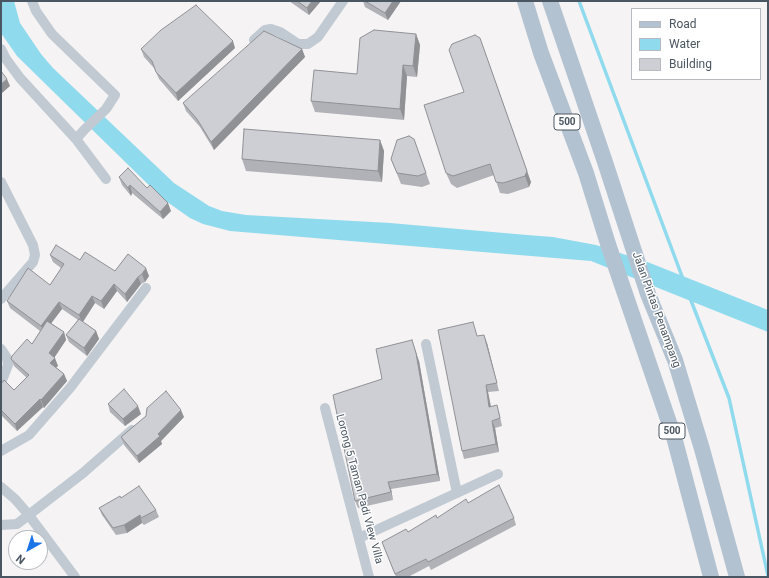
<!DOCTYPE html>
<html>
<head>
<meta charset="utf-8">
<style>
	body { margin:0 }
	#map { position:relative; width:769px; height:578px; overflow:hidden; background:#f5f3f3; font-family:Roboto,sans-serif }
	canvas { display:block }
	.frame { position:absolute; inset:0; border:2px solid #4a5661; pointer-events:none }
	.legend { position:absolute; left:631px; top:8px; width:130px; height:72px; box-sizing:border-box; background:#fff; border:1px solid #b7bbc0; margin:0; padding:5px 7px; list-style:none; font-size:12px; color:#4a5661 }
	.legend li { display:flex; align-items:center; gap:8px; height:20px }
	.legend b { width:20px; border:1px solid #b7bbc0 }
	.north { position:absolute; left:8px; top:530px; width:40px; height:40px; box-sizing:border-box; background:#fff; border:1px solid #b7bbc0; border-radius:50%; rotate:219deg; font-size:11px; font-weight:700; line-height:16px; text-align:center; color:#4a5661 }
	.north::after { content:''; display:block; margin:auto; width:14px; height:18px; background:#1a73e8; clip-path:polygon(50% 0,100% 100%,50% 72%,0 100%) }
</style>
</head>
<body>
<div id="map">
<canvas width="769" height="578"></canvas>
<div class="frame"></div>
<ul class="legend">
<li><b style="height:5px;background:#b3c2d1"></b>Road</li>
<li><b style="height:11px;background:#90daee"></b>Water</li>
<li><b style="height:11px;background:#cdcfd5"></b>Building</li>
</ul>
<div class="north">N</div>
</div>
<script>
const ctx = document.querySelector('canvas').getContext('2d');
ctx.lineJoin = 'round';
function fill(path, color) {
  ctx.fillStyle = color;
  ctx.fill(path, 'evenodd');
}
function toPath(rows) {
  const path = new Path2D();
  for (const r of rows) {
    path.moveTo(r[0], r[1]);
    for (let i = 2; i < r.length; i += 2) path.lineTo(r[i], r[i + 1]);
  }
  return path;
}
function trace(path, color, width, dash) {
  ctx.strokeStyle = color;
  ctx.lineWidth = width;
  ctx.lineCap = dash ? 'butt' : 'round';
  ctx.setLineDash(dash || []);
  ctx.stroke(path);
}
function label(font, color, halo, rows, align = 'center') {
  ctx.font = font + ' Roboto,sans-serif';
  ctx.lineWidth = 3;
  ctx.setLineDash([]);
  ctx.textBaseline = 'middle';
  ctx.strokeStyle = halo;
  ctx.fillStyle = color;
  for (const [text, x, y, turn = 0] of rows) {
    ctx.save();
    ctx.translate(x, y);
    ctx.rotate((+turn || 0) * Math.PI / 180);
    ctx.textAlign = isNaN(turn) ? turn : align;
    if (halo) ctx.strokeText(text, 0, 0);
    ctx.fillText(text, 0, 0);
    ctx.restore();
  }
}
fill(toPath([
	[1,1,14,1,20,23,41,54,53,68,174,183,209,206,222,211,246,215,390,223,527,235,553,237,596,245,650,263,768,310,768,332,591,261,230,231,203,224,190,218,163,199,17,56,1,33]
]), '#90daee');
trace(toPath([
	[579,1,683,279],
	[690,298,729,398,768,576]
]), '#90daee', 3.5);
trace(toPath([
	[32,1,36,11,52,34,115,95,106,109,85,129,76,139],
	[254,40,265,30,271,29,280,32,298,44,308,44,318,37,343,1],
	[1,49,6,59,20,78,76,139,106,179],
	[1,182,33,245,35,255,33,262,1,299],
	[426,344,457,493],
	[1,349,7,358,8,365,1,383],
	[325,408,369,577],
	[1,451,29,435,70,388,146,288],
	[1,487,15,499,28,514,75,577],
	[1,525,17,524,83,473,132,430],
	[359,538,498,474]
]), '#c1cad2', 10);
trace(toPath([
	[525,1,541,53,586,173,608,244,674,437,711,577],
	[550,1,605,162,648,294,675,360,702,449,737,577]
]), '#b3c2d1', 16);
fill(toPath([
	[289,1,321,1,309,15],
	[363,1,401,1,388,20,365,7],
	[416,34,420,45,417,77,407,76,404,120,315,112,311,101,357,74],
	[235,48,178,101,159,79,154,68,144,57,141,49],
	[302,49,305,57,214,150,200,127,186,111,183,103],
	[464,92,531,182,529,187,508,194,500,193,494,175,457,188,451,184,446,173],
	[414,139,430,184,422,187,401,184,391,159],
	[380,140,384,151,382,182,246,171,242,159],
	[119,177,147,188,171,211,163,219,132,193,131,196,122,185],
	[128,254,149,276,145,282,141,284,127,302,117,291,104,309,95,303,83,322,96,331,99,339,87,356,69,342,66,335,78,320,62,309,51,323,64,332,66,340,54,358,58,366,56,367,64,374,67,381,44,408,43,407,17,431,1,415,1,384,14,390,27,378,14,366,11,359,32,344,40,331,10,308,7,301,50,285,61,268,53,262,50,255,80,260,115,271],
	[478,336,487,343,499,391,488,392,491,406,499,412,502,426,495,428,499,452,464,459,462,451],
	[419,361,440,481,391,489,393,500,358,508,355,501,382,379],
	[108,404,141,414,125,426,110,412],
	[146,416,184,417,161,441,162,444,139,463,124,445,121,437],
	[121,498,156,510,159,517,144,525,142,523,127,533,116,535,102,515,99,508],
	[468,503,514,518,516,525,431,570,429,566,408,577,396,577,382,542,408,532]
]), '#b0b2b7');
fill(toPath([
	[312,1,321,1,309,15,307,8],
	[393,1,401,1,388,20,385,13],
	[416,34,420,45,417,77,413,66],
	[480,38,531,182,529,187,525,176],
	[233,41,235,48,178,101,176,93],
	[302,49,305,57,214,150,211,142],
	[403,65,407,76,404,120,400,109],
	[7,79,10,86,1,94,1,84],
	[380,140,384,151,382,182,378,171],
	[130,185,132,193,131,196,128,188],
	[168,203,171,211,163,219,160,212],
	[146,268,149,276,145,282,142,274],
	[138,277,141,284,127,302,125,294],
	[114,284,117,291,104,309,101,301],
	[92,296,95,303,82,323,79,315],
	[59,302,62,309,44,333,41,326],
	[96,331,99,339,87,356,84,348],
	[64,332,66,340,52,361,49,353],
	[484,335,487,343,499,391,497,383],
	[412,340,419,361,440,481,437,474],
	[55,358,58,366,53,370,50,363],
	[64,374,67,381,44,408,41,400],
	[486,385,488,392,492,414,489,407],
	[40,399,43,407,17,431,15,424],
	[138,406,141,414,125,426,123,419],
	[181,410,184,417,161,441,162,444,139,463,137,456],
	[492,421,495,428,499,452,496,444],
	[388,482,391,489,393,500,391,492],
	[140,515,142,523,127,533,124,525]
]), '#909195');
const building = toPath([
	[297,1,312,1,307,8,297,1],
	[365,1,393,1,385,13,365,1],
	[196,5,233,41,176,93,156,72,152,61,141,49,161,30,196,5],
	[374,30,416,34,413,66,403,65,400,109,311,101,314,70,357,74,360,38,374,30],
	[264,31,302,49,211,142,197,119,183,103,264,31],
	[475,35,480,38,527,171,525,176,503,183,496,182,490,164,453,176,446,173,424,105,464,92,449,50,452,44,475,35],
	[1,71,7,79,1,84,1,71],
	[244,129,380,140,378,171,242,159,244,129],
	[409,136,414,139,426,173,418,176,397,173,391,159,397,140,409,136],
	[128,168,147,188,150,185,168,203,160,212,130,185,128,188,119,177,128,168],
	[56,245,80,260,85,252,115,271,128,254,146,268,142,274,138,277,125,294,114,284,101,301,92,296,79,315,59,302,41,326,7,301,28,268,50,285,64,264,50,255,56,245],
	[79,319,96,331,84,348,66,335,79,319],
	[47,321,64,332,49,353,55,358,50,363,64,374,41,400,40,399,15,424,1,410,1,384,4,380,14,390,29,375,11,359,12,356,27,339,32,344,47,321],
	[473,322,477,336,484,335,497,383,486,385,489,407,497,405,500,418,492,421,496,444,462,451,438,330,473,322],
	[412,340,416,353,437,474,388,482,391,492,355,501,333,395,382,379,376,349,412,340],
	[124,389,138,406,123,419,108,404,124,389],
	[166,391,181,410,158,434,160,436,137,456,121,437,146,416,147,408,166,391],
	[499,485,514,518,428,562,426,559,395,574,382,542,406,529,408,532,436,515,437,518,466,499,468,503,499,485],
	[139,486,156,510,141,518,140,515,124,525,113,528,99,508,120,496,121,498,139,486]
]);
fill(building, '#cdcfd5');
trace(building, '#909195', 1);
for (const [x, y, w] of [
	[567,122,26],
	[672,431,26]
]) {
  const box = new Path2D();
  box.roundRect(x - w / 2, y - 8, w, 16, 3);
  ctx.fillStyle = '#fff';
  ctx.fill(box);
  trace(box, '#4a5661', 1);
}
label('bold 10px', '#4a5661', null, [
	["500",567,122],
	["500",672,431]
]);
label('11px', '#4a5661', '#fff', [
	["Jalan Pintas Penampang",656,310,70],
	["Lorong 5 Taman Padi View Villa",359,489,75]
]);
</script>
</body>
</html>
